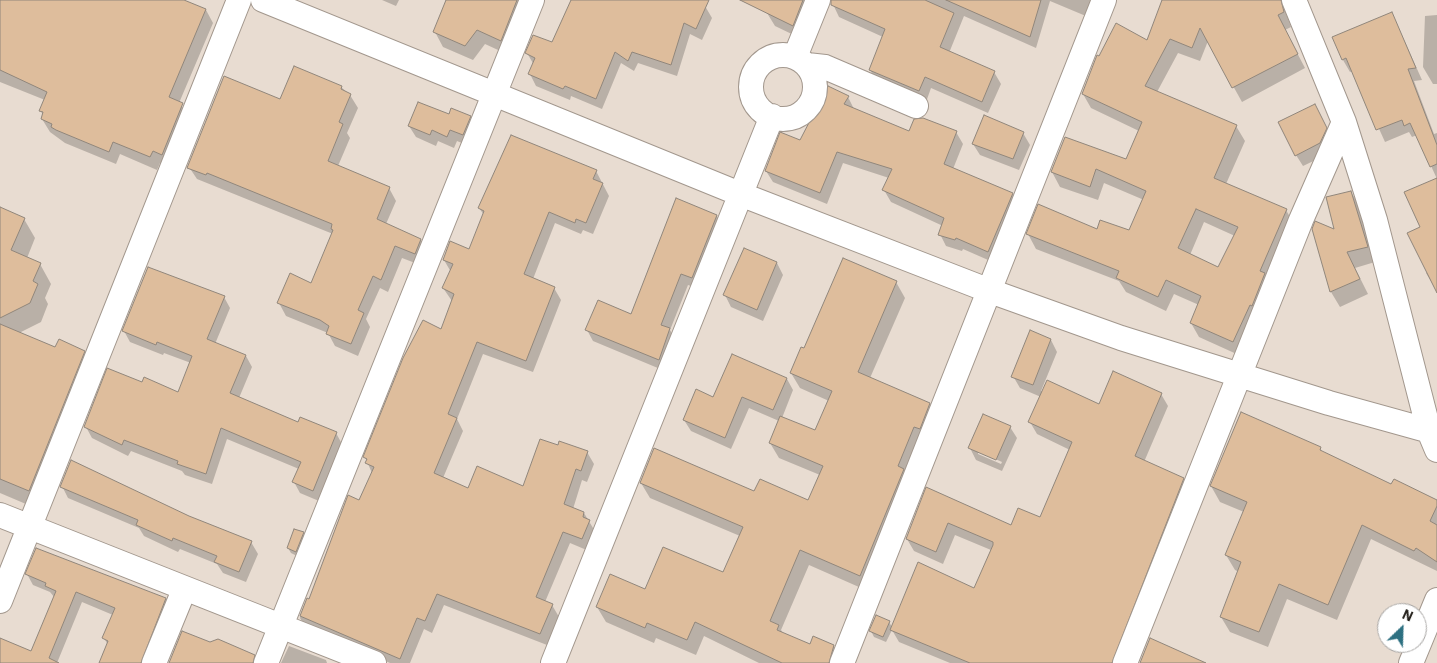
<!DOCTYPE html>
<html>
<head>
<meta charset="utf-8">
<style>
	body { margin:0 }
	#map { position:relative; width:1437px; height:663px; overflow:hidden; background:#e8dcd1; font-family:"IBM Plex Sans",sans-serif }
	canvas { display:block }
	.north { position:absolute; left:1377px; top:603px; width:50px; height:50px; box-sizing:border-box; background:#fff; border:1px solid #a7a5a3; border-radius:50%; rotate:24deg; font-size:14px; font-weight:700; line-height:20px; text-align:center; color:#231f1a }
	.north::after { content:''; display:block; margin:auto; width:18px; height:22px; background:#2d7081; clip-path:polygon(50% 0,100% 100%,50% 72%,0 100%) }
</style>
</head>
<body>
<div id="map">
<canvas width="1437" height="663"></canvas>
<div class="north">N</div>
</div>
<script>
const ctx = document.querySelector('canvas').getContext('2d');
ctx.lineJoin = 'round';
function fill(path, color) {
  ctx.fillStyle = color;
  ctx.fill(path, 'evenodd');
}
function toPath(rows) {
  const path = new Path2D();
  for (const r of rows) {
    if (r.length === 3) {
      path.moveTo(r[0] + r[2], r[1]);
      path.arc(r[0], r[1], r[2], 0, 2 * Math.PI);
      continue;
    }
    path.moveTo(r[0], r[1]);
    for (let i = 2; i < r.length; i += 2) path.lineTo(r[i], r[i + 1]);
  }
  return path;
}
function trace(path, color, width, dash) {
  ctx.strokeStyle = color;
  ctx.lineWidth = width;
  ctx.lineCap = dash ? 'butt' : 'round';
  ctx.setLineDash(dash || []);
  ctx.stroke(path);
}
fill(toPath([
	[0,0,181,0,206,10,213,23,179,103,190,117,170,168,160,163,157,170,120,154,116,164,65,143,50,132,42,119,43,116,41,111,45,100,0,82],
	[382,0,399,0,396,6],
	[449,0,537,0,509,55,485,44,473,60,443,47,435,32],
	[573,0,690,0,705,6,712,18,702,40,690,34,677,76,638,63,634,71,621,63,602,109,571,96,570,100,536,86,530,74,534,65,527,53,552,44],
	[746,0,814,0,800,38,775,26,767,13],
	[831,0,1106,0,1093,19,1050,1,1036,48,964,16,949,53,994,72,1001,84,988,113,931,88,926,102,877,82,870,70,883,37,839,17],
	[1163,0,1281,0,1291,27,1285,30,1305,68,1242,102,1208,41,1200,61,1178,53,1157,92,1236,126,1245,141,1226,184,1286,210,1294,224,1241,356,1199,337,1191,323,1199,305,1174,294,1166,311,1126,292,1119,281,1036,249,1028,234,1097,230,1129,232,1144,200,1104,183,1098,200,1060,187,1052,172,1126,161,1139,131,1091,108,1083,94,1100,57,1147,41],
	[1204,222,1235,236,1219,268,1190,255],
	[1392,13,1422,80,1414,81,1434,134,1437,133,1437,291,1426,273,1428,271,1422,227,1437,179,1417,135,1412,137,1409,132,1385,142,1353,71,1350,72,1343,60,1334,37],
	[1437,15,1437,84,1433,84,1423,67,1425,16],
	[341,87,350,95,358,108,347,133,350,138,338,166,389,188,396,201,386,224,421,240,428,252,423,266,402,258,388,292,380,288,366,319,370,327,358,356,335,346,328,333,286,316,279,303,312,284,333,234,197,179,189,167,281,101],
	[848,97,854,109,910,133,956,132,963,144,953,169,1012,194,1019,206,995,263,963,249,962,251,946,246,940,234,943,226,891,202,884,190,889,178,843,163,827,204,773,182,766,171],
	[449,116,470,117,476,129,469,146,457,141,454,148,438,141,436,146,416,137,409,126],
	[1321,117,1332,140,1326,155,1303,166,1296,155],
	[1023,133,1030,145,1019,170,980,155,973,144],
	[596,171,609,196,593,234,583,230,581,234,555,223,533,279,554,288,561,300,533,372,483,354,457,419,463,431,443,478,468,489,524,488,558,447,587,452,594,464,587,482,582,480,573,509,584,513,596,533,589,551,570,543,545,602,552,605,559,617,547,645,444,605,432,633,424,629,410,663,390,663,345,643,307,630,300,618,307,600,310,601,372,473,365,457,442,330,452,301,443,288,451,272,444,260,469,251,484,215,479,208],
	[1351,192,1360,207,1375,262,1355,268,1368,294,1340,307,1331,292,1313,229,1335,232],
	[677,200,717,216,723,228,699,289,688,285,670,330,676,341,665,371,593,341,587,330,631,315],
	[0,209,24,219,35,238,27,258,40,264,51,284,45,298,48,304,41,322,19,333,56,349,84,352,96,372,40,510,0,493],
	[745,249,777,263,783,275,763,321,731,307,725,295],
	[896,282,905,298,870,378,929,404,938,419,868,591,809,565,781,630,783,633,811,645,833,646,842,663,759,663,704,636,696,655,656,638,654,643,606,622,597,607,646,590,724,574,740,536,650,498,641,483,755,493,809,501,820,475,779,458,770,443,779,421,749,408,731,449,691,431,684,420,714,399,787,379,793,390,782,418,816,432,829,401,800,388,791,373,805,350],
	[224,297,230,308,215,344,246,356,252,367,239,398,299,423,336,433,342,444,319,501,300,493,294,482,299,469,227,439,212,484,185,475,182,471,131,451,128,456,92,438,86,427,142,384,178,394,191,363,164,353,163,355,130,342,124,331],
	[1051,340,1057,352,1041,391,1099,406,1161,394,1168,406,1144,462,1183,479,1190,491,1122,663,950,663,899,642,892,630,886,642,874,637,871,631,889,622,892,627,975,590,991,550,955,535,943,564,914,551,907,539,927,489,1011,527,1041,519,1070,450,1037,434,1030,422,1041,397,1020,388,1013,376],
	[1010,427,1017,438,1002,471,976,460,970,448],
	[978,451,1002,462,1001,464,978,454],
	[1320,448,1323,453,1392,485,1437,502,1437,571,1371,539,1337,620,1287,599,1268,647,1230,632,1221,617,1239,572,1235,570,1226,555,1244,512,1220,502,1211,486],
	[62,486,188,517,251,542,258,554,246,582,223,573,217,564,180,549,178,552,144,536,139,528,68,498],
	[303,533,306,539,299,557,291,553,288,548],
	[27,574,165,599,171,609,149,663,100,663,108,645,104,638,113,615,82,602,57,663,0,663,0,640,32,652,55,598,50,592,33,585],
	[289,646,326,660,327,663,281,663]
]), '#0003');
const building = toPath([
	[0,0,184,0,206,9,169,97,183,103,162,155,153,151,150,157,113,142,109,152,56,130,51,127,52,124,41,119,43,112,39,111,47,92,0,70,0,0],
	[446,0,517,0,501,41,477,30,465,46,433,32,446,0],
	[571,0,709,0,696,29,684,23,671,65,632,52,628,61,615,52,596,99,565,86,563,89,528,74,535,58,525,53,533,35,552,42,571,0],
	[740,0,803,0,793,26,740,0],
	[831,0,925,0,954,13,940,47,995,71,982,102,925,77,919,91,869,70,885,29,831,5,831,0],
	[946,0,1041,0,1030,37,946,0],
	[1162,0,1281,0,1284,12,1278,15,1298,54,1232,88,1200,28,1192,48,1170,39,1145,86,1237,125,1214,178,1287,209,1260,271,1265,273,1254,301,1252,306,1250,305,1233,342,1190,323,1201,296,1166,280,1158,297,1116,278,1119,271,1026,234,1038,204,1097,229,1100,220,1129,230,1146,191,1096,169,1090,187,1051,172,1065,137,1126,159,1142,122,1082,94,1097,55,1099,56,1116,23,1147,40,1162,0],
	[1196,209,1238,227,1218,267,1178,248,1196,209],
	[1392,12,1416,68,1408,69,1437,145,1437,164,1430,167,1410,123,1404,126,1402,120,1376,130,1346,58,1342,60,1332,37,1392,12],
	[294,66,342,86,341,89,351,94,339,122,343,124,328,161,390,187,377,219,421,239,415,254,395,246,381,280,373,276,358,310,364,313,351,344,326,334,329,326,320,320,277,303,290,273,311,283,333,230,331,229,332,224,207,173,206,175,187,168,224,76,280,99,294,66],
	[828,86,849,96,844,104,909,131,914,119,923,118,957,131,944,164,1013,193,988,252,956,238,955,240,938,235,944,218,882,190,892,169,837,152,820,193,765,171,780,132,800,140,828,86],
	[418,102,449,114,451,108,471,116,463,135,450,130,447,137,432,130,430,135,408,126,418,102],
	[1315,104,1327,128,1320,143,1295,156,1278,122,1315,104],
	[984,115,1024,132,1013,159,972,144,984,115],
	[511,135,597,170,593,179,603,183,586,223,576,219,575,223,549,212,524,274,555,287,526,361,477,342,448,414,457,418,434,473,468,488,477,466,523,486,540,439,558,445,559,441,588,451,581,471,576,469,564,504,584,512,583,517,590,520,582,539,563,532,536,597,553,604,540,634,437,594,425,621,417,618,400,659,300,616,307,598,309,599,348,495,359,500,374,467,365,463,367,459,363,457,403,358,423,320,441,329,454,294,442,288,453,264,443,260,450,241,469,249,484,211,478,208,511,135],
	[1437,178,1437,293,1407,233,1420,227,1404,192,1437,178],
	[1351,191,1368,247,1347,252,1360,279,1330,292,1312,229,1315,221,1334,229,1326,197,1351,191],
	[676,198,717,215,692,278,681,274,661,325,670,328,659,360,585,330,598,300,631,314,676,198],
	[0,207,25,218,11,250,41,263,33,281,38,284,30,303,0,318,0,207],
	[744,248,777,262,757,310,723,295,744,248],
	[843,258,897,281,858,372,930,403,920,429,914,427,898,466,904,469,860,576,800,550,770,621,779,625,777,630,810,644,813,636,834,645,829,663,782,663,695,622,687,640,647,623,645,628,596,607,610,574,645,589,663,547,723,572,743,527,640,483,654,448,754,491,760,479,808,500,823,466,769,443,780,416,815,430,832,391,790,373,801,347,804,348,843,258],
	[148,267,225,296,207,339,246,355,230,393,298,422,300,417,337,432,313,491,292,482,301,462,221,428,206,474,177,464,178,461,124,440,122,445,84,427,107,368,142,382,144,377,178,392,192,356,157,342,156,345,122,331,148,267],
	[0,324,55,347,59,339,85,351,29,491,0,479,0,324],
	[1030,330,1051,339,1033,385,1011,377,1030,330],
	[732,354,787,378,773,410,742,397,725,438,683,420,696,389,713,397,732,354],
	[1113,371,1162,393,1135,456,1184,478,1112,663,970,663,890,630,918,562,974,588,993,545,993,542,948,523,936,552,906,539,926,487,1011,525,1018,508,1040,517,1072,442,1028,422,1047,380,1099,404,1113,371],
	[1241,412,1321,447,1320,450,1391,484,1394,479,1437,500,1437,506,1430,521,1437,525,1437,562,1416,548,1414,551,1362,525,1328,605,1279,584,1259,632,1220,617,1241,562,1225,555,1247,502,1210,486,1241,412],
	[983,414,1011,426,996,460,968,448,983,414],
	[71,460,189,516,252,541,239,572,214,562,217,556,173,538,172,541,136,525,138,520,60,487,71,460],
	[294,529,304,532,296,552,287,548,294,529],
	[36,548,166,598,141,663,99,663,108,641,102,638,115,608,76,592,49,658,59,663,0,663,0,638,31,651,56,591,45,586,46,583,25,574,36,548],
	[876,615,890,621,883,637,869,631,876,615],
	[182,631,210,642,218,639,255,655,253,663,169,663,182,631],
	[1150,638,1206,663,1140,663,1150,638]
]);
fill(building, '#debd9c');
trace(building, '#90867b', 1);
const minor = toPath([
	[263,0,740,194,990,291,1121,338,1329,403,1437,433],
	[1294,0,1344,122,1375,220,1429,431,1437,450],
	[783,87,32],
	[795,57,818,0],
	[807,65,825,67,916,106],
	[0,515,374,663],
	[0,601,239,0],
	[154,663,184,590],
	[266,663,532,0],
	[553,663,772,116],
	[842,663,1104,0],
	[1125,663,1301,220,1344,122],
	[1411,663,1437,600]
]);
trace(minor, '#a2978d', 26);
trace(minor, '#fff', 24);
</script>
</body>
</html>
